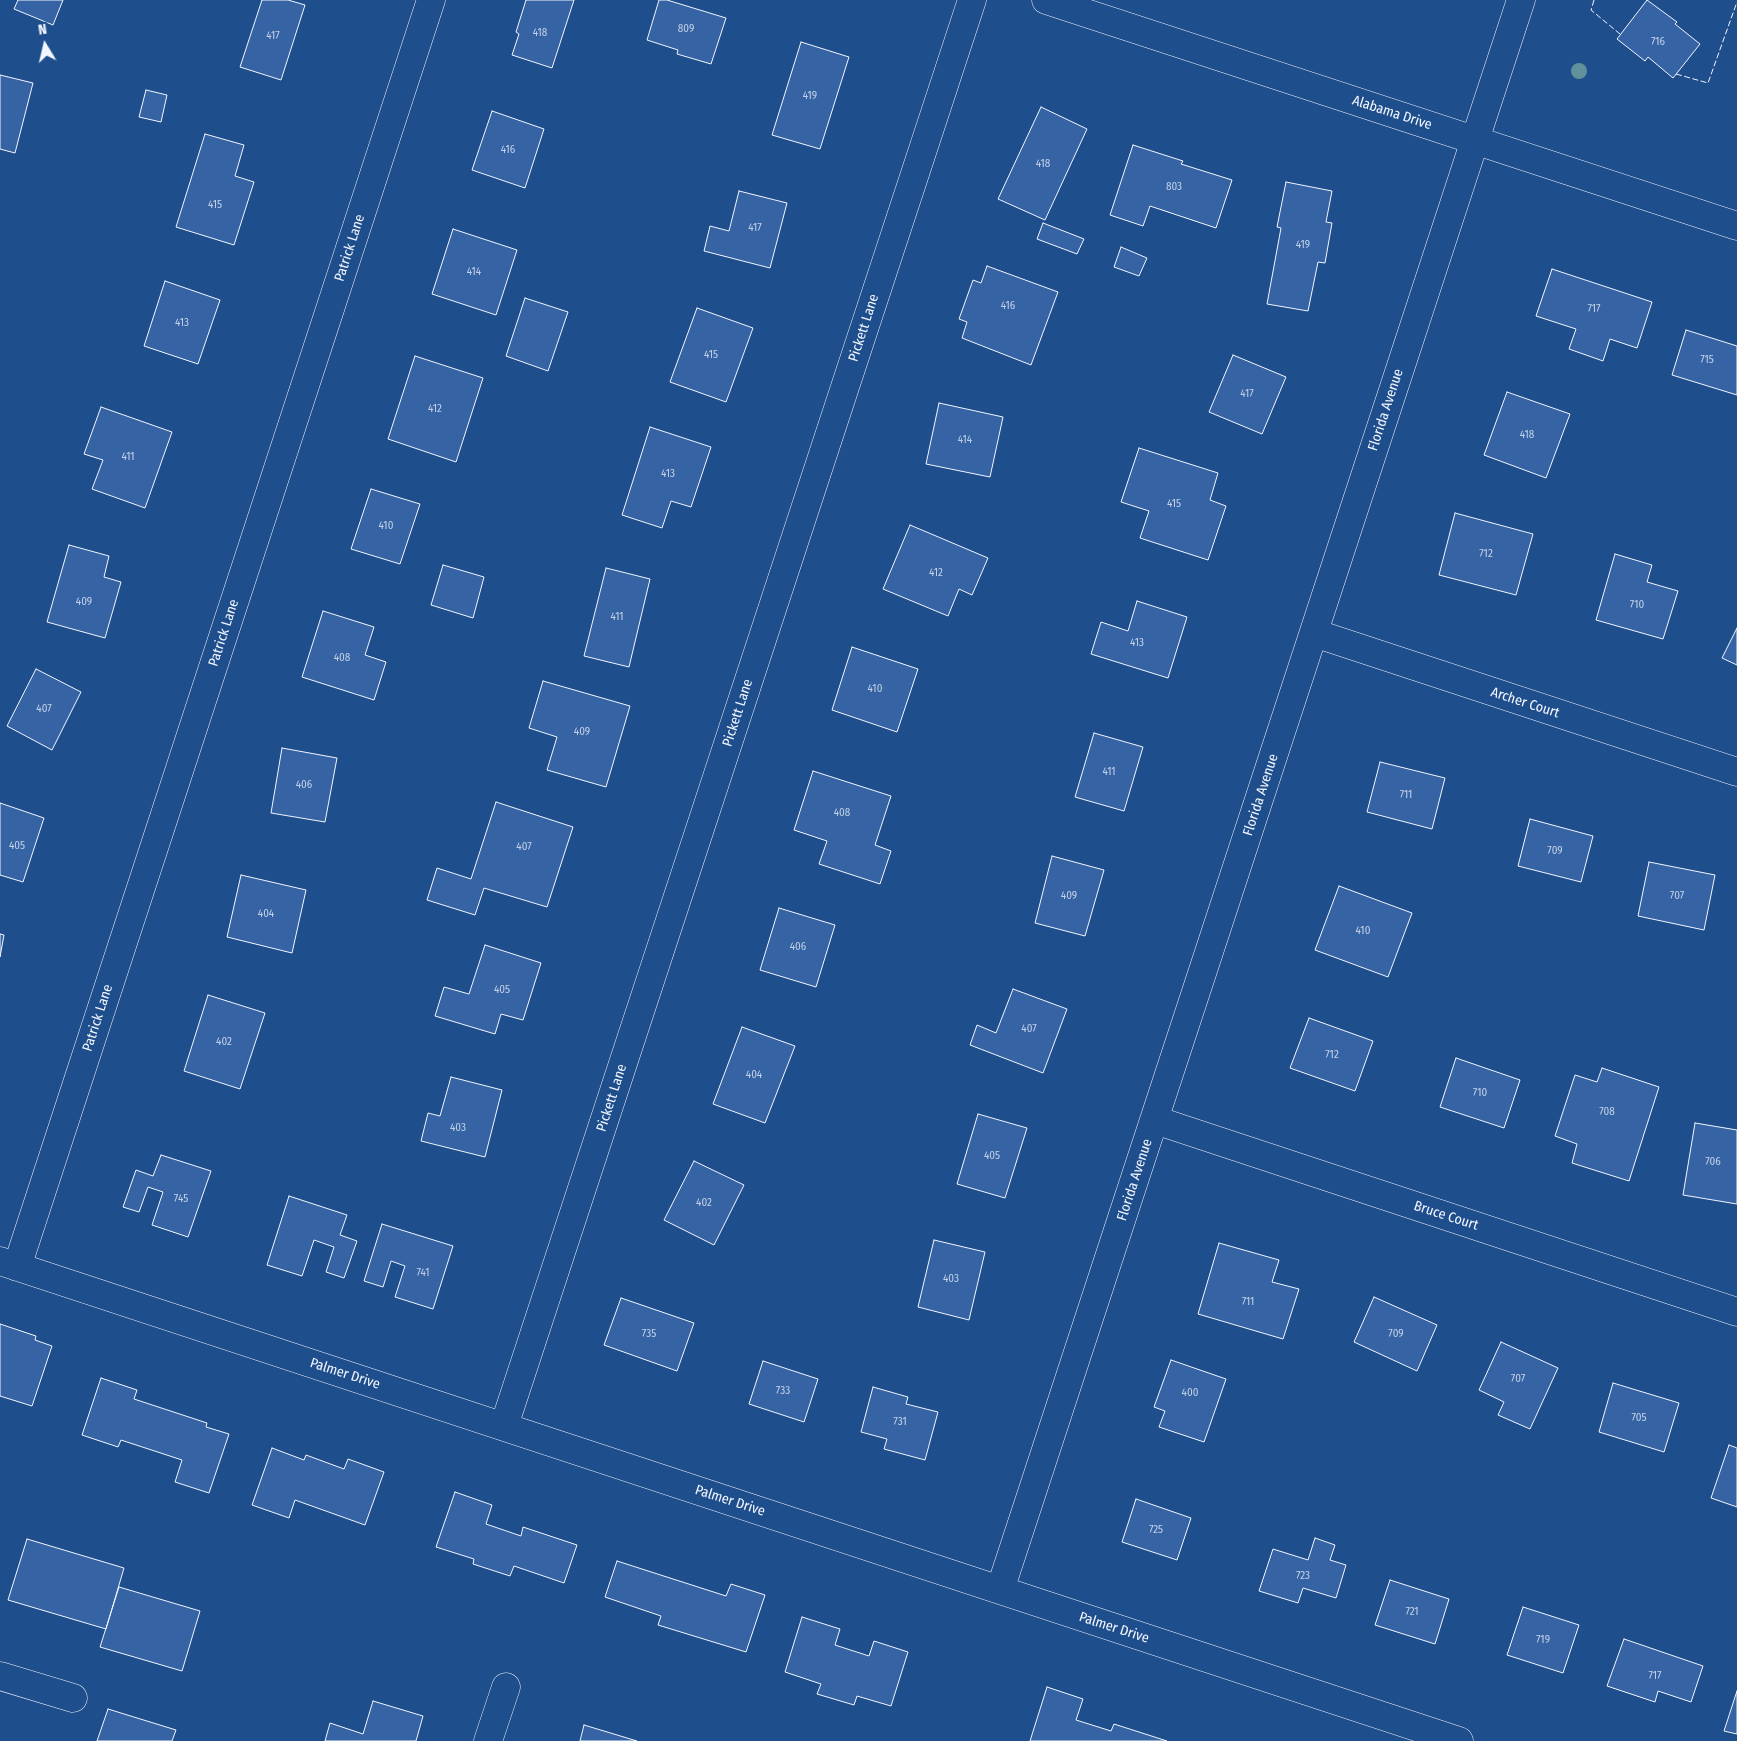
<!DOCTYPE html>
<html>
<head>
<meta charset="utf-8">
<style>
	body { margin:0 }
	#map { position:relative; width:1737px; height:1741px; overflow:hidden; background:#1f4e8c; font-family:"Fira Sans Condensed",sans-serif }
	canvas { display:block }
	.north { position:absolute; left:20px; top:20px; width:50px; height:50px; -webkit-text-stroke:4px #1f4e8c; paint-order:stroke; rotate:351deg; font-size:14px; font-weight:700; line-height:20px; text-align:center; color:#f2f6ff }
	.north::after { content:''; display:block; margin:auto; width:18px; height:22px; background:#f2f6ff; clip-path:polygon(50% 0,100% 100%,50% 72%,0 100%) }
</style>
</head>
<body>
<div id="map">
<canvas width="1737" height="1741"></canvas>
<div class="north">N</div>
</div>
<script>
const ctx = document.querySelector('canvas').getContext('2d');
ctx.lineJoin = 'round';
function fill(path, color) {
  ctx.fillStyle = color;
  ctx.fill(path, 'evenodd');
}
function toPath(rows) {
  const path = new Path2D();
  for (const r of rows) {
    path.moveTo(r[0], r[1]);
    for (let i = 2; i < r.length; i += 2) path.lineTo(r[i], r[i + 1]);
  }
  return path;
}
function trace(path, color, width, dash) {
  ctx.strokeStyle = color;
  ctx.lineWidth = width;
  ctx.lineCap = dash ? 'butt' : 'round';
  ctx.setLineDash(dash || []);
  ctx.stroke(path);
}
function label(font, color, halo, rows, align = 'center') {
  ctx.font = font + ' "Fira Sans Condensed",sans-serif';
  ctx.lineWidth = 4;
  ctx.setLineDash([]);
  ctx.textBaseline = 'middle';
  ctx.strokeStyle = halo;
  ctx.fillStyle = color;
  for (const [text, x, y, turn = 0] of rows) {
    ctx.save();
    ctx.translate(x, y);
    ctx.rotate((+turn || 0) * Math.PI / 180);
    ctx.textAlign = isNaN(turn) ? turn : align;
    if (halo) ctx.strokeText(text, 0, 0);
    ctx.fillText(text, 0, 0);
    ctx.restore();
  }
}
const building = toPath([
	[18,0,63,0,53,25,14,9,18,0],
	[262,0,288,0,305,5,281,80,240,67,262,0],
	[526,0,574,0,552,68,512,55,519,34,516,32,526,0],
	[659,0,667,0,726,18,711,64,677,54,678,50,647,40,659,0],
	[1647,0,1677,22,1675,24,1700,44,1673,78,1648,57,1645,61,1617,39,1647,0],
	[801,42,849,57,820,149,772,135,801,42],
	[0,75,33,83,15,153,0,149,0,75],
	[146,90,167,95,161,122,139,117,146,90],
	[1041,107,1087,129,1045,220,998,199,1041,107],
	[492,111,544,129,525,188,472,170,492,111],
	[205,134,244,145,235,176,254,182,234,245,176,227,205,134],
	[1133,145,1183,161,1181,164,1232,180,1216,228,1150,206,1143,226,1110,215,1133,145],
	[1286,182,1332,191,1326,222,1332,223,1325,263,1318,262,1308,311,1267,304,1281,228,1277,227,1286,182],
	[739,191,787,203,770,268,704,251,710,226,729,231,739,191],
	[1043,223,1084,239,1077,254,1037,239,1043,223],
	[453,229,517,250,496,315,432,294,453,229],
	[1121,247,1147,258,1139,276,1114,267,1121,247],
	[987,266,1058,292,1031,365,962,338,967,322,959,319,973,280,981,283,987,266],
	[1552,269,1652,302,1637,348,1610,339,1603,361,1569,349,1576,329,1536,316,1552,269],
	[165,281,220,300,198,364,144,346,165,281],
	[525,298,568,312,548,371,506,356,525,298],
	[697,308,753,328,726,402,670,382,697,308],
	[1686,330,1737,346,1737,395,1672,375,1686,330],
	[1233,355,1286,377,1262,434,1209,412,1233,355],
	[415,356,483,378,456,462,388,439,415,356],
	[1507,392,1570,414,1546,478,1484,455,1507,392],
	[939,403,1003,417,990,477,926,464,939,403],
	[101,407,172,432,145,508,92,489,103,460,84,454,101,407],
	[650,427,711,447,691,507,671,501,662,528,622,515,650,427],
	[1139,448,1218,473,1210,500,1226,506,1208,560,1140,538,1149,511,1121,502,1139,448],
	[371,489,420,504,400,564,351,549,371,489],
	[1455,513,1533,534,1516,595,1439,575,1455,513],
	[910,525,988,558,972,595,959,589,948,616,883,589,910,525],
	[69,545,109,556,104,577,121,582,105,638,47,622,69,545],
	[1615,554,1652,565,1647,582,1678,591,1663,639,1596,620,1615,554],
	[443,565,484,577,473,618,431,605,443,565],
	[606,568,650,579,629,667,584,656,606,568],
	[1137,601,1187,617,1168,678,1091,654,1101,622,1128,631,1137,601],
	[323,611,374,627,365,655,386,662,374,700,302,677,323,611],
	[1737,628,1737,665,1722,658,1737,628],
	[852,647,918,669,897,732,832,710,852,647],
	[36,669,81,692,52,750,7,726,36,669],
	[543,681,630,706,606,787,547,770,557,737,529,728,543,681],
	[1094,733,1143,747,1124,811,1075,797,1094,733],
	[282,748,337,758,325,822,271,813,282,748],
	[1380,762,1445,778,1432,829,1367,812,1380,762],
	[813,771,891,796,875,845,891,851,880,884,819,864,827,841,794,830,813,771],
	[496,802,573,827,547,907,484,888,475,915,427,900,437,868,471,879,496,802],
	[0,803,44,818,23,882,0,875,0,803],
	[1530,819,1593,836,1581,882,1518,866,1530,819],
	[1052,856,1104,870,1085,936,1035,923,1052,856],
	[1649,862,1715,875,1704,930,1638,916,1649,862],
	[241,875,306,890,292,953,227,937,241,875],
	[1339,886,1412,913,1388,977,1315,950,1339,886],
	[779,908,835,925,816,987,760,970,779,908],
	[0,934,4,935,0,957,0,934],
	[485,945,541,963,523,1020,501,1014,495,1034,435,1016,444,987,469,994,485,945],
	[1013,989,1067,1009,1043,1073,970,1045,977,1025,996,1033,1013,989],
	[208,995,265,1013,240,1089,184,1071,208,995],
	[1309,1018,1373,1041,1355,1091,1290,1068,1309,1018],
	[742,1027,795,1046,765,1123,713,1104,742,1027],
	[1456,1058,1520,1080,1504,1128,1440,1107,1456,1058],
	[1602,1068,1659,1087,1629,1181,1572,1163,1577,1144,1555,1136,1575,1075,1597,1082,1602,1068],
	[451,1077,502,1090,485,1157,421,1141,428,1113,440,1116,451,1077],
	[978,1114,1027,1128,1005,1198,957,1184,978,1114],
	[1695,1123,1737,1130,1737,1204,1683,1195,1695,1123],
	[161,1155,211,1171,188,1237,152,1225,163,1192,148,1187,139,1212,123,1207,136,1170,153,1176,161,1155],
	[694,1161,744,1185,714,1245,664,1220,694,1161],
	[289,1196,347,1215,340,1235,357,1241,344,1278,326,1272,334,1247,314,1240,302,1276,267,1265,289,1196],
	[382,1224,453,1246,433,1309,395,1297,405,1266,391,1261,383,1287,364,1281,382,1224],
	[934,1240,985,1252,969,1320,918,1307,934,1240],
	[1219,1243,1279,1260,1272,1282,1299,1289,1283,1339,1198,1314,1219,1243],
	[1374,1297,1437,1325,1417,1371,1354,1342,1374,1297],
	[621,1298,694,1323,677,1371,604,1345,621,1298],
	[0,1324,36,1336,35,1340,52,1346,32,1406,0,1396,0,1324],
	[1501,1342,1558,1368,1530,1429,1498,1415,1504,1402,1479,1390,1501,1342],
	[1171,1360,1226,1379,1204,1442,1159,1427,1165,1411,1154,1407,1171,1360],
	[763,1361,818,1379,804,1422,749,1404,763,1361],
	[101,1378,137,1390,134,1399,207,1423,206,1427,229,1434,209,1493,175,1482,182,1460,121,1440,118,1447,82,1435,101,1378],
	[1613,1383,1679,1403,1664,1452,1599,1432,1613,1383],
	[873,1387,908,1397,906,1404,938,1412,925,1460,884,1449,887,1439,861,1432,873,1387],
	[1729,1445,1737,1448,1737,1507,1711,1498,1729,1445],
	[272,1448,304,1460,306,1455,344,1469,348,1459,384,1472,365,1525,295,1500,289,1518,252,1505,272,1448],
	[455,1492,492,1505,486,1524,521,1536,523,1527,577,1545,564,1583,514,1566,510,1576,473,1564,474,1559,436,1547,455,1492],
	[1136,1499,1191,1518,1177,1560,1122,1542,1136,1499],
	[1315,1538,1335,1545,1330,1560,1346,1565,1336,1598,1303,1588,1298,1603,1259,1591,1273,1549,1308,1560,1315,1538],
	[27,1539,124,1568,106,1629,8,1600,27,1539],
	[617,1561,726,1596,731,1584,765,1595,746,1652,658,1625,661,1616,605,1597,617,1561],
	[1390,1580,1449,1599,1435,1644,1375,1625,1390,1580],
	[119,1587,200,1611,182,1671,100,1647,119,1587],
	[1523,1607,1579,1625,1563,1673,1507,1655,1523,1607],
	[802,1617,840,1629,835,1645,869,1656,874,1641,908,1652,891,1706,857,1696,854,1705,817,1694,821,1684,785,1672,802,1617],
	[1624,1639,1703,1666,1691,1702,1658,1691,1655,1702,1607,1686,1624,1639],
	[1047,1687,1083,1699,1076,1720,1111,1731,1114,1724,1167,1741,1030,1741,1047,1687],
	[1737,1691,1737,1734,1724,1731,1737,1691],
	[373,1701,423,1716,416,1741,325,1741,330,1723,363,1734,373,1701],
	[108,1709,176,1730,172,1741,97,1741,108,1709],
	[584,1725,637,1741,580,1741,584,1725]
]);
fill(building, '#3563a3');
trace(building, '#f2f6ff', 1);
const street = toPath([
	[1314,633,1737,772],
	[1155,1120,1737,1312],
	[0,1261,1459,1741],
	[17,1267,431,0],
	[504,1426,972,0],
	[1000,1590,1475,140],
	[0,1676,73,1698],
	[488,1741,506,1687]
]);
const secondary = toPath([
	[1046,0,1737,226],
	[1475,140,1521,0]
]);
trace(street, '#f2f6ff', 29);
trace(secondary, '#f2f6ff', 29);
trace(street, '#1f4e8c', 28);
trace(secondary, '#1f4e8c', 28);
trace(toPath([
	[1594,0,1591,10,1620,34],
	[1676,74,1708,83,1737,2]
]), '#f2f6ff', 1, [6, 2.5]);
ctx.fillStyle = '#61919a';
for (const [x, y] of [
	[1579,71]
]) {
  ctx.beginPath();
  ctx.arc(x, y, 8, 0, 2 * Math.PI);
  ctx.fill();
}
label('11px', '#c3d1e8', null, [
	["809",686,29],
	["418",540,33],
	["417",273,36],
	["716",1658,42],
	["419",810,96],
	["416",508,150],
	["418",1043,164],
	["803",1174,187],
	["415",215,205],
	["417",755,228],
	["419",1303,245],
	["414",474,272],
	["416",1008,306],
	["717",1594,309],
	["413",182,323],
	["415",711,355],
	["715",1707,360],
	["417",1247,394],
	["412",435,409],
	["418",1527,435],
	["414",965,440],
	["411",128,457],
	["413",668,474],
	["415",1174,504],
	["410",386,526],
	["712",1486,554],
	["412",936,573],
	["409",84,602],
	["710",1637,605],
	["411",617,617],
	["413",1137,643],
	["408",342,658],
	["410",875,689],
	["407",44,709],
	["409",582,732],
	["411",1109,772],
	["406",304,785],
	["711",1406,795],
	["408",842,813],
	["405",17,846],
	["407",524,847],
	["709",1555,851],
	["409",1069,896],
	["707",1677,896],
	["404",266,914],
	["410",1363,931],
	["406",798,947],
	["405",502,990],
	["407",1029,1029],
	["402",224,1042],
	["712",1332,1055],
	["404",754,1075],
	["710",1480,1093],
	["708",1607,1112],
	["403",458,1128],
	["405",992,1156],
	["706",1713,1162],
	["745",181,1199],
	["402",704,1203],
	["741",423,1273],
	["403",951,1279],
	["711",1248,1302],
	["735",649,1334],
	["709",1396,1334],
	["707",1518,1379],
	["733",783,1391],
	["400",1190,1393],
	["705",1639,1418],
	["731",900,1422],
	["725",1156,1530],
	["723",1303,1576],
	["721",1412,1612],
	["719",1543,1640],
	["717",1655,1676]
]);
label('14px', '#f2f6ff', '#1f4e8c', [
	["Alabama Drive",1392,113,18],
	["Patrick Lane",350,248,-72],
	["Pickett Lane",864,328,-72],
	["Florida Avenue",1386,410,-72],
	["Patrick Lane",224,633,-72],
	["Archer Court",1525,703,18],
	["Pickett Lane",738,713,-72],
	["Florida Avenue",1261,795,-72],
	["Patrick Lane",98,1018,-72],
	["Pickett Lane",612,1098,-72],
	["Florida Avenue",1135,1180,-72],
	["Bruce Court",1446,1216,18],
	["Palmer Drive",345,1374,18],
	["Palmer Drive",730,1501,18],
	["Palmer Drive",1114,1628,18]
]);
</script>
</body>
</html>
